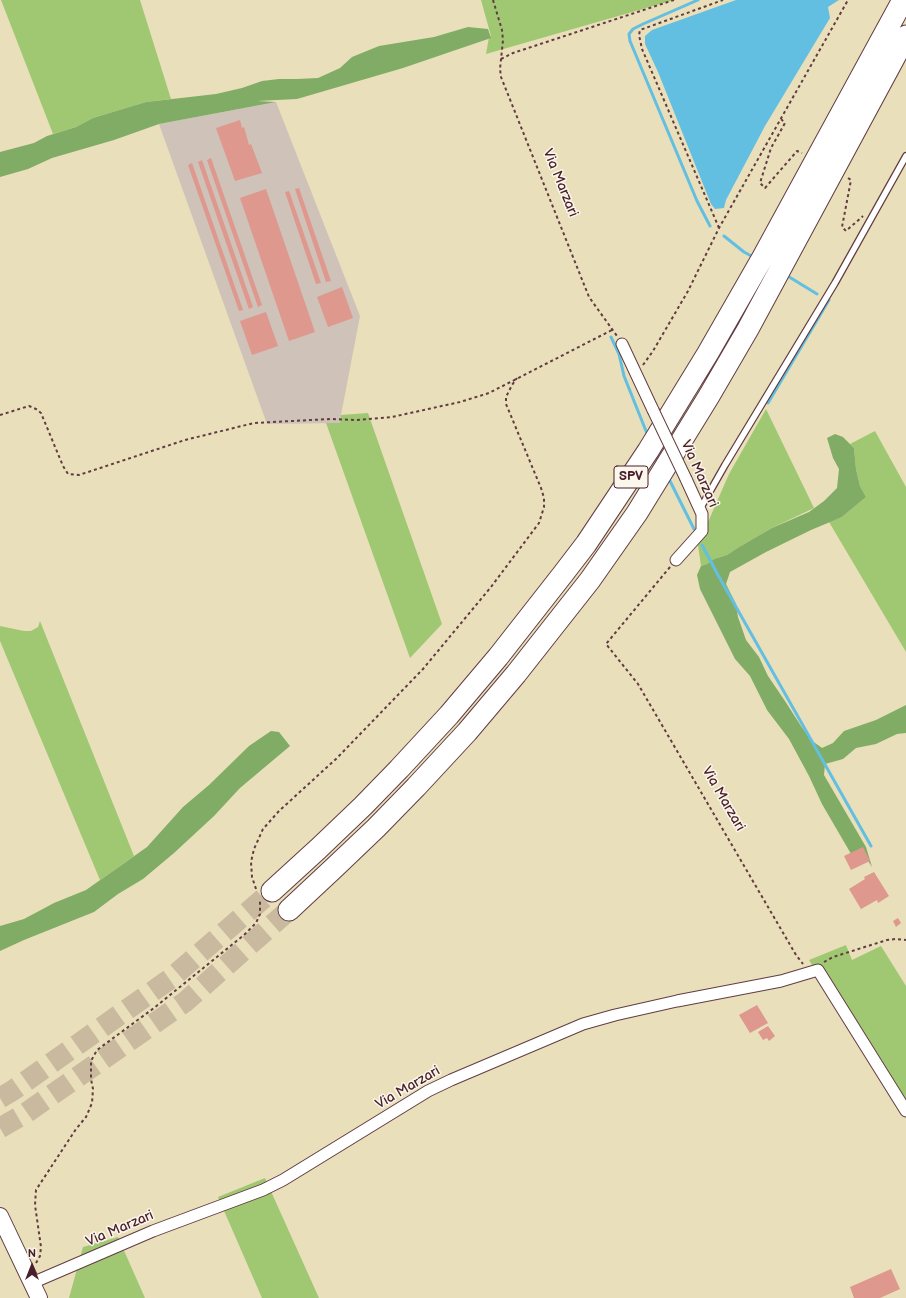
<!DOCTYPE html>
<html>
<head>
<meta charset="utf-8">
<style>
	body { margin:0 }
	#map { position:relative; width:906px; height:1298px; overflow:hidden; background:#e9dfbb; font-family:"Balsamiq Sans",sans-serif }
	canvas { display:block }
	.north { position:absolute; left:12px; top:1246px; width:40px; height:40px; -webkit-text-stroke:3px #fbf7ec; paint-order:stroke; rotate:0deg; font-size:11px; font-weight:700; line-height:16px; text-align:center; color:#4a1f2b }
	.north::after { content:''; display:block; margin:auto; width:14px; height:18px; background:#4a1f2b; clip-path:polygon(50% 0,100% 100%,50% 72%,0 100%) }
</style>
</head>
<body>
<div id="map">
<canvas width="906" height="1298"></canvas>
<div class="north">N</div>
</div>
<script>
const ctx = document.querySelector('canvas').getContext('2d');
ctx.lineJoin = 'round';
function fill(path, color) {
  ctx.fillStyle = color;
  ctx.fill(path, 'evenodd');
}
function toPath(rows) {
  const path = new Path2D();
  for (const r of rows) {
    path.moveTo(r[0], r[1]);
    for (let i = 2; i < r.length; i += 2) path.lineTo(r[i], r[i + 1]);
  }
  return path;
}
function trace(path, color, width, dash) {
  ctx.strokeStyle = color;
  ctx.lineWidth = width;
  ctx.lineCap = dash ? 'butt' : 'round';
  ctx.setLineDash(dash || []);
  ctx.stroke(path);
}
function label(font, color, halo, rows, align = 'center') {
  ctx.font = font + ' "Balsamiq Sans",sans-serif';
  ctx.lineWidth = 3;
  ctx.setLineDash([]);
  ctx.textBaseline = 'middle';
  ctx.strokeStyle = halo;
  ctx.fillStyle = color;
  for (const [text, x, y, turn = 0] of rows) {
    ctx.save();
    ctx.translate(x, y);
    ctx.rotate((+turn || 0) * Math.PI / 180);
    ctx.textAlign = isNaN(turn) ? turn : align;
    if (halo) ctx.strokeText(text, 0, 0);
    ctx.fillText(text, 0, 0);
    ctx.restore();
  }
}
fill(toPath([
	[276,102,360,316,341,415,340,423,267,424,159,124]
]), '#cec2b9');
fill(toPath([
	[1,0,140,0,171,99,146,102,93,118,76,127,53,134],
	[481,0,674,0,486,54,489,37,491,36],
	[766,409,814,508,772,528,739,547,727,555,714,559,707,564,701,566,698,545,729,474],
	[368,413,442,624,410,658,326,423,340,423,341,415],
	[875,431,906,487,906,652,829,522,842,517,866,497,860,486,856,469,854,448,850,444],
	[40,621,134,856,100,880,0,641,0,626,24,631,31,631,38,627],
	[846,945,852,960,881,946,906,986,906,1117,809,960],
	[265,1178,319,1298,262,1298,218,1197],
	[118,1237,145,1298,69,1298,83,1247]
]), '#a0c873');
fill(toPath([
	[468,27,488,29,491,38,403,68,297,99,257,101,276,102,159,124,114,140,52,158,28,169,0,177,0,152,34,143,47,136,76,127,93,118,146,102,216,94,242,88,262,81,279,79,297,79,318,78,340,68,352,57,379,46,434,37],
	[835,434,843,437,854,448,856,469,860,486,866,497,842,517,811,530,766,552,730,572,726,584,736,604,738,617,746,640,759,657,768,676,785,701,801,726,811,740,822,748,833,743,844,731,876,720,906,705,906,733,897,734,876,744,856,748,843,759,825,764,824,775,866,847,872,867,863,853,854,859,822,804,809,776,789,739,767,710,750,676,735,659,700,589,697,575,701,566,707,564,714,559,727,555,739,547,772,528,809,512,824,501,837,488,839,469,833,458,827,438],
	[271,731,279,732,290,746,240,788,214,816,174,853,143,879,118,894,94,912,24,940,0,951,0,926,24,919,54,903,86,890,147,847,183,807,209,785,249,746]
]), '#80ac65');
fill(toPath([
	[736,0,839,0,828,7,830,18,765,126,726,200,724,208,715,209,711,204,658,72,645,44,645,36,652,30]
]), '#63bfe1');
trace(toPath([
	[698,0,643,24,633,29,629,34,630,41,697,201,710,226],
	[724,236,744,252,755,258],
	[786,275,817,294],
	[611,337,619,354,624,376,648,436],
	[768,403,829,300],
	[668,477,694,529],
	[702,545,718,575,871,846]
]), '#63bfe1', 3);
fill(toPath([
	[240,120,242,128,244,127,249,145,251,144,262,173,235,181,216,128],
	[211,158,262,305,258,307,207,160],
	[202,160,253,307,249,309,198,162],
	[192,163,243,310,239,311,188,165],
	[299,188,331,281,326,282,295,189],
	[266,189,315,332,289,341,240,198],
	[289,191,321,283,316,284,285,192],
	[342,287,353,318,328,327,317,297],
	[266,312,278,346,252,355,240,321],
	[863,847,870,861,851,870,844,856],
	[874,872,889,896,878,903,877,900,861,909,849,889,865,879,864,877],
	[898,918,901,923,896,927,893,921],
	[757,1005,768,1023,750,1033,739,1015],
	[768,1026,775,1036,769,1041,767,1038,763,1040,758,1032],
	[891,1269,900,1289,880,1298,854,1298,850,1287]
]), '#de988e');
trace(toPath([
	[0,1098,12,1091,170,979,272,891],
	[0,1128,26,1113,185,1002,289,910]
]), '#c9b99e', 21, [21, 10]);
const service = toPath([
	[700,509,725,465,835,283,906,156]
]);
const minor = toPath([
	[622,344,653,410],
	[676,560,702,531,702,514,686,479],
	[32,1283,153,1231,263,1190,283,1180,428,1091,451,1080,583,1024,615,1015,677,1001,781,981,818,970,906,1111]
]);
const secondary = toPath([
	[0,1216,39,1298]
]);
const motorway = toPath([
	[272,891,318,849,363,806,399,769,449,715,498,657,563,574,586,544,648,451,708,353,763,257,903,0],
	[289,910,335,867,376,828,416,787,467,732,516,674,590,580,637,513,709,396,748,329,906,36]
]);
trace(service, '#623c41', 8);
trace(minor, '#623c41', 13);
trace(secondary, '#623c41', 18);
trace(motorway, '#623c41', 23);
trace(toPath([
	[493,0,502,30,503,40,500,69,501,77,589,297,617,336],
	[501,59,513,53,674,0],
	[781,119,785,123,771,148,760,183,765,188,797,151,802,153],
	[848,178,851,180,842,227,846,231,863,216],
	[719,228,642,49,639,35,640,30,723,0],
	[643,365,653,351,688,291,719,228,848,0],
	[0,415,29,406,36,409,41,413,63,466,68,474,79,475,185,440,254,423,330,419,357,420,392,417,460,402,489,393,612,330],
	[670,567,606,644,638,684,652,708,796,955,803,964],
	[256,889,252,877,251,862,254,849,263,829,279,811,337,758,423,669,491,587,539,523,544,507,544,498,541,488,506,404,506,397,512,385,517,378],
	[824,962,833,957,887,940,896,939,906,940],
	[36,1263,40,1256,41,1247,35,1205,36,1190,76,1129,86,1117,92,1103,93,1089,91,1079,91,1061,97,1050,154,1008,244,935,256,923,260,914,260,900]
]), '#623c41', 2, [3, 3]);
trace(service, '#fff', 5.5);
trace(minor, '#fff', 11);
trace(secondary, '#fff', 16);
trace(motorway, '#fff', 21);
const minorBridge = toPath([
	[653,410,686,479]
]);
trace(minorBridge, '#623c41', 13, []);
trace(minorBridge, '#fff', 11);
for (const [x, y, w] of [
	[631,477,34]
]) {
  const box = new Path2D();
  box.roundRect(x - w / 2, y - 11, w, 22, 3);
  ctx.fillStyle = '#fbf7ec';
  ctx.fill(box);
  trace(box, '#4a1f2b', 1);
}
label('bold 13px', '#4a1f2b', null, [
	["SPV",631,477]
]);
label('14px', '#4a1f2b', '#fbf7ec', [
	["Via Marzari",560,183,68],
	["Via Marzari",699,474,66],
	["Via Marzari",723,799,60],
	["Via Marzari",408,1088,-30],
	["Via Marzari",120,1229,-23]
]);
</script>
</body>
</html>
